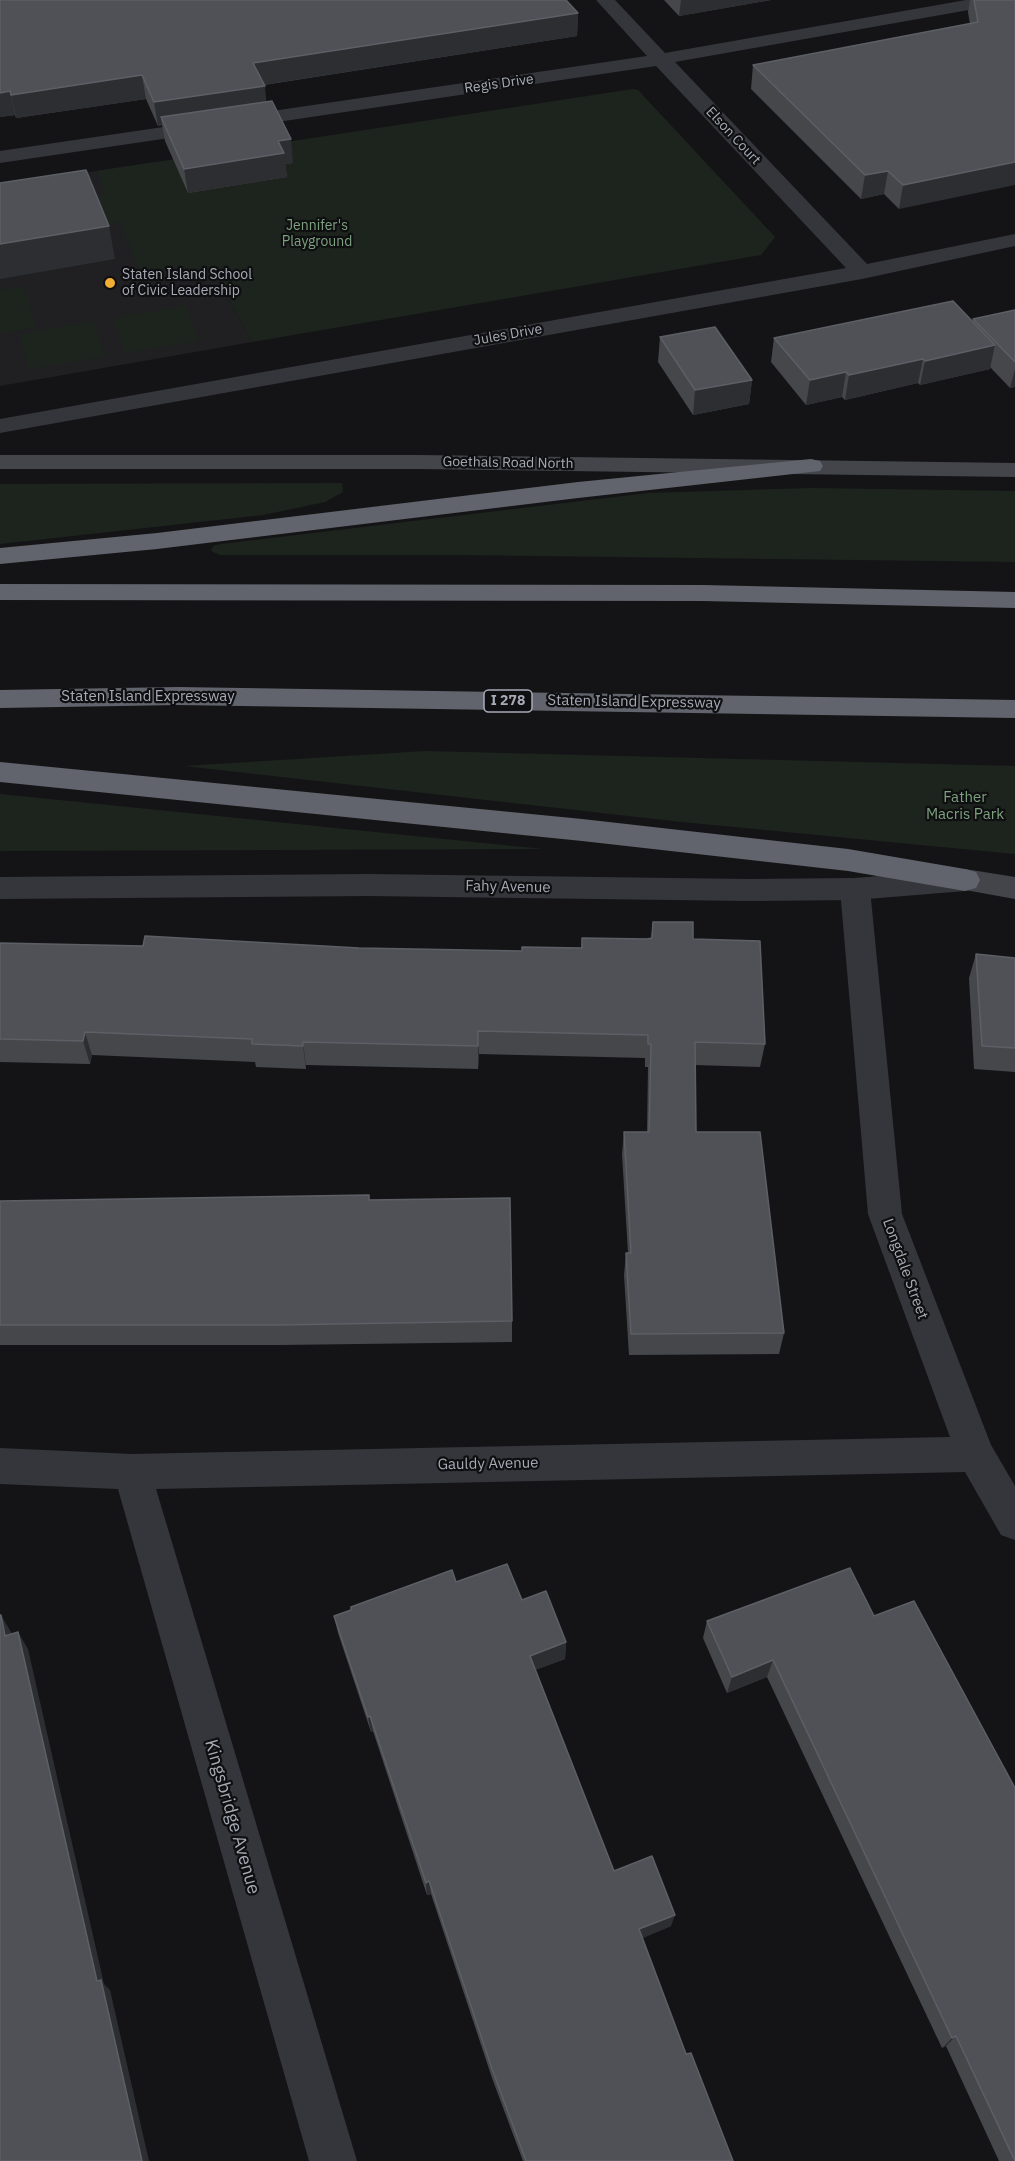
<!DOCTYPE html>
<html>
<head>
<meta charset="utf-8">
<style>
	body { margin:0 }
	canvas { display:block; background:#141416 }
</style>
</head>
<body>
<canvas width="1015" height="2161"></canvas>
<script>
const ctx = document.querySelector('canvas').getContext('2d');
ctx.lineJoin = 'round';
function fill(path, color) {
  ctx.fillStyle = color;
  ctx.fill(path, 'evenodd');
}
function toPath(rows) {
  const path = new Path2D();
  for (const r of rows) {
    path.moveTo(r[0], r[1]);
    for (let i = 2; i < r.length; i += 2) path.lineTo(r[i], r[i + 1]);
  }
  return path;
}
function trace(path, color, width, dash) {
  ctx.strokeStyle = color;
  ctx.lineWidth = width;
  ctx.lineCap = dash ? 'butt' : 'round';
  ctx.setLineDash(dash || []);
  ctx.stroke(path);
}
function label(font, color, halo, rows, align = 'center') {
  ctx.font = font + ' "IBM Plex Sans",sans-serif';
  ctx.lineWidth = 4.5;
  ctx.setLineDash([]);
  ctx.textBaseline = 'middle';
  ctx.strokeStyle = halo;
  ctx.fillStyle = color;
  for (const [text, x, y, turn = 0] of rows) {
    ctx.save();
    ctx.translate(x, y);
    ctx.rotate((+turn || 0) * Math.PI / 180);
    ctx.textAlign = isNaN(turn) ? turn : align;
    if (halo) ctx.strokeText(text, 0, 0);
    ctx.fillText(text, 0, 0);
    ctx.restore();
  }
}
fill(toPath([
	[154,162,252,342,0,386,0,186]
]), '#202023');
fill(toPath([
	[633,89,638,90,775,237,761,255,252,342,213,270,144,281,120,222,101,225,0,186,88,172,97,195,106,194,97,171],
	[24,286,36,327,0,333,0,290],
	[186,306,199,341,125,353,113,318],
	[94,321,105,357,29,369,19,334],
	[342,483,343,492,325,502,263,515,0,544,0,484],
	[811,488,1015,491,1015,562,460,555,220,555,211,551,213,546,221,544,648,493],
	[425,751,1015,766,1015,854,682,822,184,766],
	[0,794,543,849,0,851]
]), '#1c241d');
fill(toPath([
	[596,0,615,0,665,53,966,0,1006,0,1003,4,997,5,675,62,867,264,1015,234,1015,246,862,279,0,433,0,419,846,268,656,66,0,163,0,151,647,56,596,0],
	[855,878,866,881,870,889,902,1214,991,1445,1015,1486,1015,1540,1001,1535,965,1472,156,1489,357,2161,309,2161,118,1489,0,1484,0,1448,132,1454,950,1437,868,1214,840,889,844,881,855,878]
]), '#35363b');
fill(toPath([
	[965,869,976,872,980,880,976,888,965,891,855,900,749,901,368,896,0,899,0,877,368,874,749,879,855,878,965,869]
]), '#35363b');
fill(toPath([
	[0,455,419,455,1015,463,1015,477,419,469,0,469,0,455],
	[965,869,1015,877,1015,899,954,888,950,880,954,872,965,869]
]), '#43454b');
fill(toPath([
	[811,459,820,461,823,466,820,471,578,498,157,549,0,564,0,548,157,533,578,482,811,459],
	[0,584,703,585,1015,592,1015,608,703,601,0,600,0,584],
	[178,687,1015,700,1015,718,178,705,0,708,0,690,178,687],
	[0,762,582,819,848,849,965,869,976,872,980,880,976,888,965,891,848,871,582,841,0,782,0,762]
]), '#61646c');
fill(toPath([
	[0,0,578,13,577,36,264,85,266,102,293,163,285,164,287,177,188,193,165,141,162,125,158,126,146,99,16,118,15,115,0,117],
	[664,0,771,0,679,16],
	[970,0,1015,0,899,209,884,194,861,199,751,89,753,65,970,24,968,12],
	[1015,310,1015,387,1010,388,990,367,990,369,920,385,918,383,845,400,842,397,806,405,771,362,774,338,973,321,973,319],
	[660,337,752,380,749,404,693,415,658,362],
	[653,922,693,939,765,1044,760,1067,695,1065,696,1132,784,1333,779,1354,629,1355,624,1275,626,1253,628,1253,622,1154,624,1132,647,1132,648,1067,645,1067,645,1058,479,1054,478,1069,306,1065,306,1069,256,1067,255,1062,92,1055,90,1064,0,1062,0,943,143,946,359,948,522,951,581,948,582,938,647,939,651,938],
	[976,954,1015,958,1015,1072,974,1069,969,978],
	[369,1200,512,1321,512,1342,281,1345,0,1345,0,1201],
	[850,1568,1015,2161,999,2161,946,2046,942,2048,767,1677,727,1693,703,1638,707,1621],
	[456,1582,522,1600,566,1642,565,1659,535,1670,614,1871,671,1926,642,1938,686,2054,733,2161,523,2161,492,2078,431,1894,427,1895,373,1731,371,1732,338,1633,334,1616]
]), '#45474b');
fill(toPath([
	[681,0,771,0,679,16],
	[578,13,577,36,256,86,253,63],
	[142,75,146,99,16,118,11,95],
	[265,86,267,110,161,117,162,125,158,126,154,102],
	[10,91,15,115,0,117,0,93],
	[291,139,293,163,285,164,287,177,188,193,184,169,278,141],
	[1015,162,1015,185,899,209,903,185],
	[888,171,884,194,861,199,865,175],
	[109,226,115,259,0,279,0,244],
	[995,345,990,369,920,385,925,361],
	[923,359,918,383,845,400,849,375],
	[1015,369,1015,387,1010,388],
	[846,372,842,397,806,405,810,380],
	[752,380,749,404,693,415,695,390],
	[478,1031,479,1054,478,1069],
	[85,1032,92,1055,90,1064,83,1041],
	[303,1042,306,1065,306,1069,303,1046],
	[1,1615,11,1632,16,1653,5,1636],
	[18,1632,28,1649,104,1984,110,1990,149,2161,142,2161,97,1981],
	[566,1642,565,1659,529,1672,530,1656],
	[773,1660,767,1677,727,1693,732,1677],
	[370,1716,373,1731,371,1732,368,1717],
	[429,1881,431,1894,427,1895,426,1883],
	[675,1915,671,1926,636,1941,639,1929],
	[956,2036,946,2046,942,2048,952,2038]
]), '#2d2e31');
const building = toPath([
	[0,0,566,0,578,13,253,63,265,86,154,102,142,75,11,95,10,91,0,93,0,0],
	[974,0,1015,0,1015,162,903,185,888,171,865,175,753,65,978,22,974,0],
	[272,101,291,139,278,141,284,153,184,169,161,117,272,101],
	[86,170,109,226,0,244,0,183,86,170],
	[953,301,995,345,925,361,923,359,849,375,846,372,810,380,774,338,953,301],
	[1015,310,1015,362,973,319,1015,310],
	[715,327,752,380,695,390,660,337,715,327],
	[653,922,693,922,693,939,760,941,765,1044,695,1042,696,1132,760,1132,784,1333,631,1334,626,1253,631,1253,624,1132,649,1132,651,1044,648,1044,648,1035,478,1031,478,1046,303,1042,303,1046,252,1044,252,1039,85,1032,83,1041,0,1039,0,943,143,946,145,936,359,948,522,951,522,947,582,948,582,938,647,939,652,938,653,922],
	[976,954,1015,958,1015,1048,982,1046,976,954],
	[369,1195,369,1200,510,1198,512,1321,277,1325,0,1325,0,1201,369,1195],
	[507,1564,522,1600,546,1591,566,1642,530,1656,614,1871,652,1856,675,1915,639,1929,686,2054,691,2053,733,2161,526,2161,492,2069,429,1881,426,1883,370,1716,368,1717,334,1616,351,1610,351,1607,452,1570,456,1582,507,1564],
	[850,1568,874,1616,914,1601,1015,1788,1015,2161,956,2036,952,2038,773,1660,732,1677,707,1621,850,1568],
	[0,1615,1,1615,5,1636,18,1632,97,1981,101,1980,142,2161,0,2161,0,1615]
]);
fill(building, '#505157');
trace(building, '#5d5f66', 1.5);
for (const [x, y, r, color] of [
	[110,283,6,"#f0ae32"]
]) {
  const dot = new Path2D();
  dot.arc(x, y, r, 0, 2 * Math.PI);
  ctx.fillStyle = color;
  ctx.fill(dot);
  trace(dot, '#0f0f11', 2);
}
label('14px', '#a6abb6', '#0f0f11', [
	["Regis Drive",499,84,-8],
	["Elson Court",733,136,47],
	["Jules Drive",508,335,-10],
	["Goethals Road North",508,463,1]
]);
label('14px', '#7da17f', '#0f0f11', [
	["Jennifer's",317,226],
	["Playground",317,242]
]);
label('14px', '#a6abb6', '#0f0f11', [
	["Staten Island School",122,275],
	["of Civic Leadership",122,291]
], 'left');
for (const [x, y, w] of [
	[508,701,48]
]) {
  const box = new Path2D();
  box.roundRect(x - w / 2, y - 11, w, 22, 4.5);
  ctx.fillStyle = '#0f0f11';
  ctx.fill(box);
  trace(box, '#a6abb6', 1.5);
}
label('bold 14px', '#a6abb6', null, [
	["I 278",508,701]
]);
label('15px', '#a6abb6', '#0f0f11', [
	["Staten Island Expressway",148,697],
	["Staten Island Expressway",634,702,1],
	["Fahy Avenue",508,887,1],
	["Longdale Street",905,1269,70],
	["Gauldy Avenue",488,1464,-1]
]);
label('15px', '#7da17f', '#0f0f11', [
	["Father",965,798],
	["Macris Park",965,815]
]);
label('18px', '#a6abb6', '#0f0f11', [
	["Kingsbridge Avenue",232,1817,74]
]);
</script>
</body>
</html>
